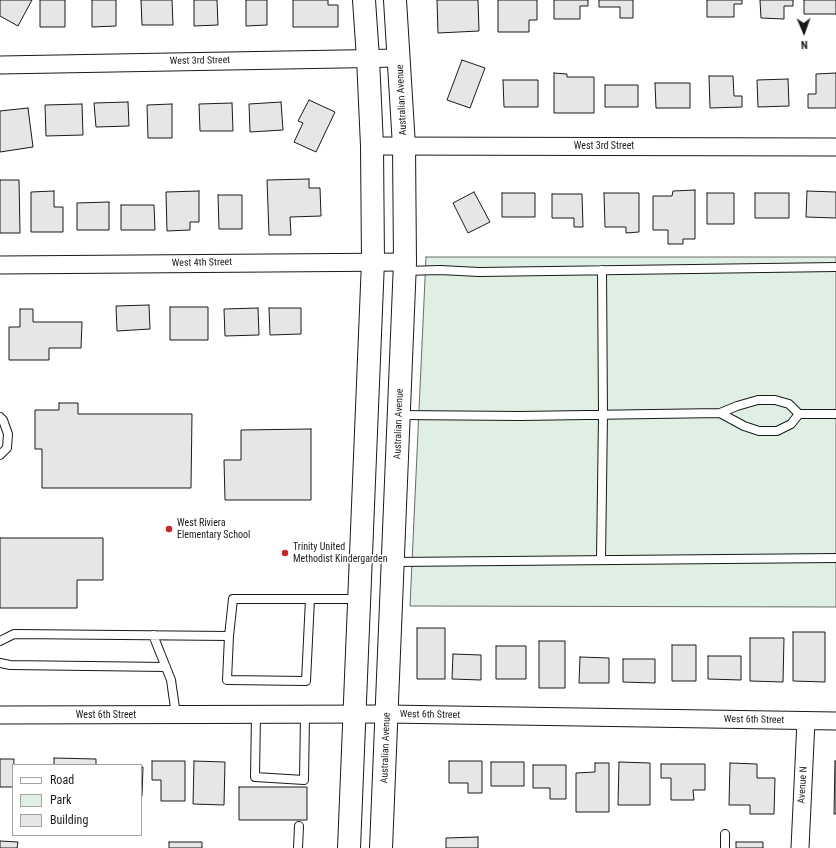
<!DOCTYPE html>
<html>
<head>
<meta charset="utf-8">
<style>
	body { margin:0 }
	#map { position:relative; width:836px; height:848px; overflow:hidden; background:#fff; font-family:"Roboto Condensed",sans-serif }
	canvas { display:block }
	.legend { position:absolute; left:12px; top:764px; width:130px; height:72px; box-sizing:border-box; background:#fff; border:1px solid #a3a3a3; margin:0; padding:5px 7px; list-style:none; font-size:12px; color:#1a1a1a }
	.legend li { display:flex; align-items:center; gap:8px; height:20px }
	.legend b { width:20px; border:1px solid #a3a3a3 }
	.north { position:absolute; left:784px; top:12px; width:40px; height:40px; -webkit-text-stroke:3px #fff; paint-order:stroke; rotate:178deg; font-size:11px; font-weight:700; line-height:16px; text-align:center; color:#1a1a1a }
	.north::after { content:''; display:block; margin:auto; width:14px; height:18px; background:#1a1a1a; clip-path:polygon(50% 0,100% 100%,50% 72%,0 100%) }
</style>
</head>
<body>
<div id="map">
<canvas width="836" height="848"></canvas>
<ul class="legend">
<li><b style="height:5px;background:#fff"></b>Road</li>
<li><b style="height:11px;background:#e0efe3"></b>Park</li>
<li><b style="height:11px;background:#e6e6e6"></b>Building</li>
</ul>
<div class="north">N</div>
</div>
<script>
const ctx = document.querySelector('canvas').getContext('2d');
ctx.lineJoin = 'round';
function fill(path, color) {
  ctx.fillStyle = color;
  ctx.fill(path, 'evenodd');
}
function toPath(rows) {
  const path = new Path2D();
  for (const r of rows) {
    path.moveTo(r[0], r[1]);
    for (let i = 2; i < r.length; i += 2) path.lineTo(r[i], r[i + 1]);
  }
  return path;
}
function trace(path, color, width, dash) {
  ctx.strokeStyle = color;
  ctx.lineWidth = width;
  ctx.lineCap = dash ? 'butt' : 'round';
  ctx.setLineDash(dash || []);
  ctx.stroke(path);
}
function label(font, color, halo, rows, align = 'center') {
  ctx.font = font + ' "Roboto Condensed",sans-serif';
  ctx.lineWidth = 3;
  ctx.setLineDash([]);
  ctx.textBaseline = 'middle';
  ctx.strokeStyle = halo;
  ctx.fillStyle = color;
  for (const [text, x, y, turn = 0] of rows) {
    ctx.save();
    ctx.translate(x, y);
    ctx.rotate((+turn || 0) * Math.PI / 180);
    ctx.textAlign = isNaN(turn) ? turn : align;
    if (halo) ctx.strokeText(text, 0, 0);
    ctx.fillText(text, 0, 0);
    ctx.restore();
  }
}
const green = toPath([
	[426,257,836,257,836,607,410,606,426,257]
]);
fill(green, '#e0efe3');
trace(green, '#6a6a6a', 1);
const building = toPath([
	[0,0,32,0,18,26,0,16,0,0],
	[40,0,65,0,65,27,40,27,40,0],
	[92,0,116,0,116,26,92,27,92,0],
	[141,0,172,0,173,25,142,25,141,0],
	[194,0,217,0,218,25,194,26,194,0],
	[246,0,267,0,267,25,246,26,246,0],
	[293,0,328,0,328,5,338,5,338,27,293,27,293,0],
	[437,0,478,0,479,31,438,33,437,0],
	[498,0,537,0,537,20,529,20,529,32,498,32,498,0],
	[554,0,588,0,588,6,580,6,580,19,554,19,554,0],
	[599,0,633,0,633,18,620,18,620,7,599,7,599,0],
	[707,0,742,0,742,4,734,4,734,17,707,17,707,0],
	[760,0,793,0,793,6,784,6,784,19,761,18,760,0],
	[804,0,836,0,836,14,804,14,804,0],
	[462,60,485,68,470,108,447,100,462,60],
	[554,73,567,74,567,77,594,77,594,113,554,113,554,73],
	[836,73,836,108,808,108,808,94,816,94,816,74,836,73],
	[709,76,733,76,734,96,742,96,742,107,710,108,709,76],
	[788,79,789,106,758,107,757,80,788,79],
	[503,80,538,80,538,107,504,107,503,80],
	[655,83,690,83,690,108,656,108,655,83],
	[605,85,638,85,638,107,605,107,605,85],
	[309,100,335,112,316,152,294,142,303,123,298,121,309,100],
	[128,102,129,126,96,127,94,103,128,102],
	[281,102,283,130,250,132,249,104,281,102],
	[232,103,233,131,200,131,199,104,232,103],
	[82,104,83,135,46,136,45,105,82,104],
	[172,104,172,138,148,138,147,105,172,104],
	[28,108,33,147,0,152,0,111,28,108],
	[309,179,309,188,320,188,321,216,290,217,291,235,269,235,267,180,309,179],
	[0,180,19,180,20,233,0,233,0,180],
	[695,190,695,239,683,239,683,244,668,244,668,230,653,230,653,196,672,196,673,191,695,190],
	[54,191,54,207,63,207,63,232,31,232,31,192,54,191],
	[199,191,199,222,190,222,190,230,167,231,166,192,199,191],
	[807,191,836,192,836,218,806,217,807,191],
	[474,192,490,222,468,233,453,203,474,192],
	[502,193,535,193,535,217,502,217,502,193],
	[604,193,639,193,639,232,626,233,626,227,605,227,604,193],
	[707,193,734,193,734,224,707,224,707,193],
	[755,193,789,193,789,218,755,218,755,193],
	[552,194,582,194,583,227,574,227,574,218,552,218,552,194],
	[218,195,242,195,242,229,219,229,218,195],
	[109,202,109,230,77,230,77,203,109,202],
	[121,205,154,205,155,230,121,230,121,205],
	[149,305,150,329,117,331,116,306,149,305],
	[170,307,208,307,208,340,170,340,170,307],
	[258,308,259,335,225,336,224,309,258,308],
	[269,308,301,308,301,334,270,335,269,308],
	[20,309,33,309,33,322,82,322,81,348,49,348,49,360,9,360,9,327,20,327,20,309],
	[59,403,78,403,78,414,192,414,191,488,42,488,42,449,35,449,35,410,59,410,59,403],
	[311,429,311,500,225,500,224,460,241,460,241,430,311,429],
	[0,538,103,538,103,580,77,580,77,608,0,608,0,538],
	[417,628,445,628,445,679,417,679,417,628],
	[793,632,825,632,825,682,793,681,793,632],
	[750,638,784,638,783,682,750,681,750,638],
	[539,641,565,641,565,688,539,688,539,641],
	[672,645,696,645,696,681,672,681,672,645],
	[496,646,526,646,526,679,496,679,496,646],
	[453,654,481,655,481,680,452,679,453,654],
	[708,656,741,656,741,680,708,679,708,656],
	[580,657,609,658,609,683,579,683,580,657],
	[623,659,655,659,655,683,623,682,623,659],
	[54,758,96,759,96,765,54,765,54,758],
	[0,759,14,759,13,787,0,787,0,759],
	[152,761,185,761,185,801,161,801,161,780,152,780,152,761],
	[194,761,225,762,224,805,193,804,194,761],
	[449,761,482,761,482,793,468,793,468,783,449,783,449,761],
	[835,761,836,761,836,814,834,814,835,761],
	[491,762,524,762,524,786,491,786,491,762],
	[619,762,650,763,650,805,618,805,619,762],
	[595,763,609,763,609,812,576,812,576,773,595,772,595,763],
	[730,763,757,764,757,778,775,778,774,814,750,814,750,805,729,805,730,763],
	[661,764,705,764,705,790,693,790,694,800,671,800,671,778,661,778,661,764],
	[533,765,566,765,566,799,550,799,550,788,533,788,533,765],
	[141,767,143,767,142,796,141,796,141,767],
	[239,787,307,787,307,820,239,820,239,787],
	[478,837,478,848,446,848,446,838,478,837],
	[0,841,18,842,17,848,0,848,0,841],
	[169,842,202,842,202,848,169,848,169,842],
	[736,842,763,842,763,848,736,848,736,842]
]);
fill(building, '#e6e6e6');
trace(building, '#1a1a1a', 1);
const service = toPath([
	[405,271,440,270,479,272,836,267],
	[720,413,737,406,758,400,775,400,789,404,799,414],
	[399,415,520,416,720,413,744,426,759,431,777,431,791,424,799,414,836,414],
	[0,417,3,420,8,434,7,448,0,455],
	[601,559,603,416,602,270],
	[394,562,836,558],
	[310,599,306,681,227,680,229,636,233,599,358,599],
	[153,635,171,680,176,715],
	[0,641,14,634,229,636],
	[0,663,10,665,166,667],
	[256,715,255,777,304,780,305,715],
	[298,848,299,826],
	[725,848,725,834]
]);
const minor = toPath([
	[0,65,399,58],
	[372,146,836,147],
	[0,265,405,262],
	[0,715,387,714,836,721],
	[800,848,806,721]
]);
const secondary = toPath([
	[349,848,373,261,372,146,368,58,364,0],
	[381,848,405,262,404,146,395,0]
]);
trace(service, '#1a1a1a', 10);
trace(minor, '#1a1a1a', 19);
trace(secondary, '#1a1a1a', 24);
trace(service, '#fff', 8);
trace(minor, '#fff', 17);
trace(secondary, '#fff', 22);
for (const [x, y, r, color] of [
	[169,529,4,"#c62828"],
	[285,553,4,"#c62828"]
]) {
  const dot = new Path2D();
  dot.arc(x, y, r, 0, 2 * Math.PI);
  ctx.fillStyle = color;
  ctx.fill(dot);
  trace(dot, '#fff', 1.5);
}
label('10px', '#1a1a1a', '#fff', [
	["West 3rd Street",200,61,-1],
	["Australian Avenue",402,100,-93],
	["West 3rd Street",604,146],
	["West 4th Street",202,263,-1],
	["Australian Avenue",399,424,-88],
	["West 6th Street",106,715],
	["West 6th Street",430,715,1],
	["West 6th Street",754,720,1],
	["Australian Avenue",386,748,-88],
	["Avenue N",803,785,-87]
]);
label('10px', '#1a1a1a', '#fff', [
	["West Riviera",177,523],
	["Elementary School",177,535],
	["Trinity United",293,547],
	["Methodist Kindergarden",293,559]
], 'left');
</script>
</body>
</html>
